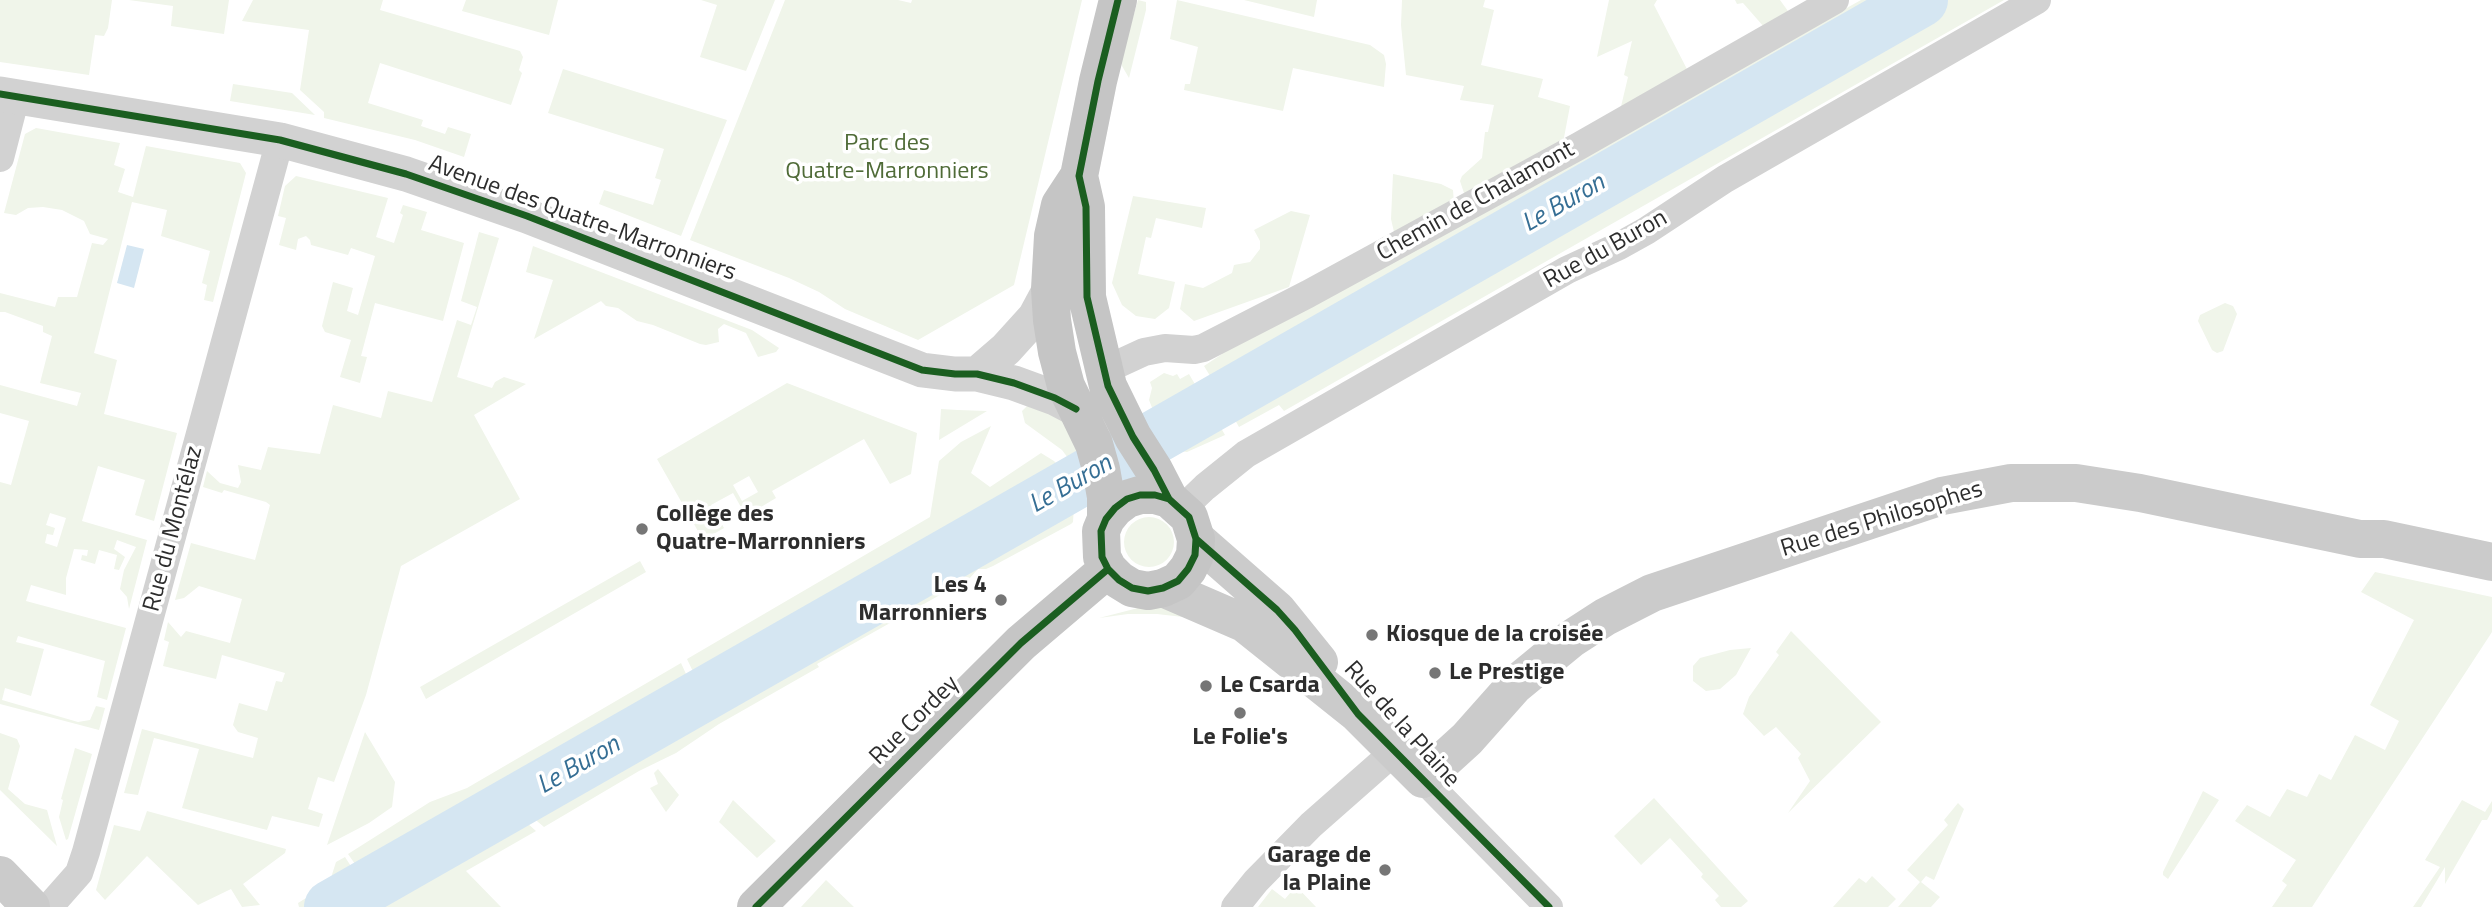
<!DOCTYPE html>
<html>
<head>
<meta charset="utf-8">
<style>
	body { margin:0 }
	canvas { display:block; background:#fff }
</style>
</head>
<body>
<canvas width="2492" height="907"></canvas>
<script>
const ctx = document.querySelector('canvas').getContext('2d');
ctx.lineJoin = 'round';
function fill(path, color) {
  ctx.fillStyle = color;
  ctx.fill(path, 'evenodd');
}
function toPath(rows) {
  const path = new Path2D();
  for (const r of rows) {
    if (r.length === 3) {
      path.moveTo(r[0] + r[2], r[1]);
      path.arc(r[0], r[1], r[2], 0, 2 * Math.PI);
      continue;
    }
    path.moveTo(r[0], r[1]);
    for (let i = 2; i < r.length; i += 2) path.lineTo(r[i], r[i + 1]);
  }
  return path;
}
function trace(path, color, width, dash) {
  ctx.strokeStyle = color;
  ctx.lineWidth = width;
  ctx.lineCap = dash ? 'butt' : 'round';
  ctx.setLineDash(dash || []);
  ctx.stroke(path);
}
function label(font, color, halo, rows, align = 'center') {
  ctx.font = font + ' "Titillium Web",sans-serif';
  ctx.lineWidth = 7;
  ctx.setLineDash([]);
  ctx.textBaseline = 'middle';
  ctx.strokeStyle = halo;
  ctx.fillStyle = color;
  for (const [text, x, y, turn = 0] of rows) {
    ctx.save();
    ctx.translate(x, y);
    ctx.rotate((+turn || 0) * Math.PI / 180);
    ctx.textAlign = isNaN(turn) ? turn : align;
    if (halo) ctx.strokeText(text, 0, 0);
    ctx.fillText(text, 0, 0);
    ctx.restore();
  }
}
fill(toPath([
	[0,0,112,0,108,28,104,36,95,35,89,75,0,62],
	[129,0,229,0,224,34,171,26,173,6],
	[253,0,383,0,380,10,520,51,523,57,519,70,522,73,511,105,380,63,368,103,423,120,421,126,445,134,448,127,471,134,464,157,415,140,324,118,324,112,300,90,309,30,242,21],
	[466,0,558,0,549,35,462,11],
	[701,0,775,0,746,71,700,57,717,5],
	[785,0,898,0,911,3,912,0,1082,0,1014,285,918,340,845,309,819,292,789,278,690,240],
	[1138,0,1146,2,1146,10,1129,78,1122,66,1121,59],
	[1177,0,1370,45,1384,55,1386,64,1384,87,1293,68,1283,111,1184,90,1185,84,1190,84,1198,47,1170,39],
	[1244,0,1317,0,1314,17],
	[1402,0,1485,0,1483,7,1494,10,1481,65,1543,79,1538,97,1570,106,1562,148,1466,199,1460,181,1462,176,1482,158,1485,132,1488,132,1494,105,1460,100,1464,86,1406,75,1401,25],
	[1609,0,1657,0,1654,5,1690,75,1619,115,1628,77,1624,75,1632,41,1597,57],
	[1735,0,1780,0,1793,18,1764,27,1743,3,1737,4],
	[1861,0,1901,0,1218,389,1204,366,1222,354,1222,351,1557,170],
	[1947,0,2004,0,1284,411,1279,405,1239,427,1226,404,1490,258],
	[563,69,727,120,681,236,599,204,604,190,653,205,661,180,655,178,664,149,548,113],
	[233,84,292,93,315,115,230,101],
	[36,128,120,143,114,165,125,169,118,192,133,197,146,146,240,163,246,173,213,302,204,300,207,285,202,283,210,251,161,236,167,210,132,202,94,353,117,360,104,414,177,433,154,521,135,515,145,480,98,466,82,521,147,540,129,609,127,597,120,589,124,570,136,547,117,540,114,549,125,557,119,570,114,569,117,555,99,550,95,564,81,560,82,555,87,556,88,550,74,549,66,578,66,595,31,585,26,601,126,628,107,700,97,697,105,661,18,636,16,642,44,649,31,696,5,688,2,700,78,722,90,720,96,706,105,708,99,730,0,704,0,482,11,485,29,421,0,413,0,385,77,406,81,393,40,383,52,336,43,332,43,326,5,312,0,312,0,293,55,307,58,297,77,297,92,243,103,245,108,239,90,234,84,221,62,210,43,207,28,208,16,215,4,213,25,134],
	[50,513,66,518,57,547,45,543,47,534,53,535,55,528,46,525],
	[1393,174,1441,184,1453,190,1454,203,1394,232,1391,219],
	[296,176,388,198,376,237,394,243,403,215,400,213,403,205,427,212,421,230,464,243,443,321,375,303,361,356,367,357,360,383,340,377,351,340,325,332,322,326,333,282,353,288,347,311,358,315,375,256,351,248,348,255,311,245,310,240,306,236,298,239,296,250,279,245,286,218,278,216,285,186],
	[1133,196,1206,208,1202,228,1156,218,1151,238,1146,237,1138,274,1175,282,1169,308,1155,319,1136,316,1122,305,1112,283],
	[1291,211,1310,215,1289,287,1194,321,1180,309,1185,284,1203,288,1232,273,1234,265,1250,262,1260,249,1260,241,1254,230],
	[479,232,499,238,457,377,492,388,495,382,504,377,526,384,474,415,520,499,401,566,366,695,334,782,318,777,308,809,323,814,319,827,272,816,267,830,182,808,199,749,154,738,138,795,124,793,142,729,253,758,258,738,238,732,233,725,239,703,267,711,276,681,282,682,285,673,222,655,216,679,163,666,169,642,164,640,168,622,181,637,186,631,230,643,242,599,199,586,184,598,175,600,191,543,255,560,270,505,266,502,224,490,222,493,203,487,207,471,220,483,238,488,241,482,238,465,261,470,268,447,320,454,333,405,381,418,388,391,432,402,457,320,471,325,477,307,461,301],
	[533,246,752,330,779,348,776,352,758,357,746,333,724,324,718,329,719,342,706,345,700,344,653,325,637,321,618,308,606,306,601,301,534,339,553,280,526,272],
	[2225,303,2233,306,2237,314,2223,351,2217,353,2212,350,2198,321,2200,315],
	[1164,373,1173,376,1177,374,1180,379,1189,374,1203,398,1154,427,1150,421,1155,415,1149,400,1152,388,1150,382],
	[787,383,917,433,911,474,890,484,864,439,772,491,776,498,746,516,733,493,711,505,724,528,703,540,657,459],
	[749,476,758,492,742,501,733,485],
	[1031,402,1069,424,1091,497,1085,497,1077,470,1062,450,1025,423,1022,411],
	[941,409,958,410,987,411,939,440],
	[1214,416,1225,435,1187,452,1171,450,1165,445],
	[991,426,971,473,990,487,1041,453,1054,461,1065,472,698,682,687,659,930,517,939,461,961,442],
	[1068,504,1074,506,1073,522,1071,524,993,566,986,569,978,569,969,579,963,578,953,591,947,591,817,664,819,667,719,724,676,753,639,771,544,827,524,810,1056,507],
	[1149,542,25],
	[640,561,646,572,426,699,420,687],
	[2375,572,2492,597,2492,632,2312,907,2272,907,2287,885,2282,881,2296,860,2235,821,2247,805,2270,817,2287,789,2307,797,2319,774,2331,780,2355,735,2385,750,2399,721,2370,705,2414,620,2361,592],
	[1142,607,1162,607,1183,617,1157,614,1128,614,1099,618],
	[1791,631,1881,722,1788,813,1810,781,1798,758,1801,754,1776,727,1764,736,1743,714,1749,697,1779,655,1776,652],
	[1751,648,1736,675,1720,689,1706,691,1693,681,1693,666,1700,658,1730,650],
	[681,663,692,687,362,874,348,854,430,802,467,788],
	[365,732,395,782,392,807,369,823,327,845],
	[0,733,17,739,20,746,8,789,25,804,47,810,57,846,0,790],
	[75,748,92,754,68,839,66,840,59,817,63,800,61,799],
	[658,769,679,795,666,812,650,788,658,784,654,773],
	[2203,791,2219,800,2168,879,2163,875,2163,872],
	[1654,798,1748,901,1741,907,1721,907,1715,900,1719,896,1701,877,1703,874,1670,838,1641,865,1614,836],
	[733,800,776,841,757,858,719,822],
	[2462,800,2485,812,2492,801,2492,811,2487,820,2482,820,2445,884,2445,867,2421,907,2413,907,2440,867,2425,860],
	[1958,803,1964,809,1934,880,1926,876,1921,882,1940,897,1931,907,1898,907,1920,882,1907,870,1948,825,1944,820],
	[147,811,286,849,285,853,243,884,260,905,242,907,231,889,198,905,147,856,105,900,96,890,114,825,140,831],
	[516,813,536,831,466,871,501,907,349,907],
	[345,857,358,877,306,907,299,907,298,903,329,884,336,862],
	[1872,876,1896,899,1888,907,1833,907,1859,878,1866,883],
	[826,880,854,907,801,907],
	[1296,886,1316,907,1258,907,1272,889,1285,899]
]), '#f0f5ea');
fill(toPath([
	[127,245,144,249,134,288,117,283]
]), '#d5e6f2');
trace(toPath([
	[331,907,1921,0]
]), '#d5e6f2', 54);
trace(toPath([
	[0,158,16,96],
	[1105,370,1144,352,1165,348,1194,350,1203,348,1308,294,1579,146,1835,0],
	[1182,509,1205,487,1246,454,1567,270,1619,246,1646,231,1725,179,2037,0],
	[1423,779,1549,907],
	[49,907,79,873,86,852,280,140],
	[1235,907,1256,881,1311,825,1395,751]
]), '#d2d2d2', 28);
trace(toPath([
	[0,94,280,140,406,174,527,216,922,370,955,374,977,374,1014,383,1055,398,1076,409],
	[977,374,1006,349,1035,317,1050,289]
]), '#d2d2d2', 35);
trace(toPath([
	[1196,539,1277,610,1319,662],
	[1163,588,1244,623,1358,714,1423,779,1467,739,1515,685,1571,639,1605,617,1652,593,1942,496,2011,483,2076,483,2140,493,2360,539,2384,539,2492,562],
	[0,875,31,907]
]), '#cbcbcb', 38);
trace(toPath([
	[1118,0,1098,81,1079,176,1086,207,1087,297,1108,386,1133,437,1154,470,1169,499,1189,517,1196,539,1195,555,1188,569,1178,581,1163,588,1148,591,1132,588,1119,580,1108,569,1102,557,1101,531,1106,519,1115,508,1127,499,1140,495,1155,495,1169,499],
	[1079,176,1060,205,1053,236,1050,289,1052,320,1057,352,1066,386,1094,444,1101,469,1106,497,1106,519],
	[756,907,1021,643,1108,569]
]), '#c5c5c5', 38);
trace(toPath([
	[1118,0,1098,81,1079,176,1086,207,1087,297,1108,386,1133,437,1154,470,1169,499,1189,517,1196,539,1195,555,1188,569,1178,581,1163,588,1148,591,1132,588,1119,580,1108,569,1102,557,1101,531,1106,519,1115,508,1127,499,1140,495,1155,495,1169,499],
	[0,94,280,140,406,174,527,216,922,370,955,374,977,374,1014,383,1055,398,1076,409],
	[1196,539,1277,610,1295,630,1358,714,1549,907],
	[756,907,1021,643,1108,569]
]), '#1b5e20', 7);
for (const [x, y, r, color] of [
	[642,529,7,"#767676"],
	[1001,600,7,"#767676"],
	[1372,635,7,"#767676"],
	[1435,673,7,"#767676"],
	[1206,686,7,"#767676"],
	[1240,713,7,"#767676"],
	[1385,870,7,"#767676"]
]) {
  const dot = new Path2D();
  dot.arc(x, y, r, 0, 2 * Math.PI);
  ctx.fillStyle = color;
  ctx.fill(dot);
  trace(dot, '#fff', 2.5);
}
label('24px', '#4f6b37', '#fff', [
	["Parc des",887,144],
	["Quatre-Marronniers",887,172]
]);
label('24px', '#2d2d2d', '#fff', [
	["Chemin de Chalamont",1476,202,-29],
	["Avenue des Quatre-Marronniers",582,219,20],
	["Rue du Buron",1606,250,-29],
	["Rue des Philosophes",1882,520,-17],
	["Rue du Montélaz",174,529,-75],
	["Rue Cordey",915,721,-45],
	["Rue de la Plaine",1401,725,48]
]);
label('bold 24px', '#2d2d2d', '#fff', [
	["Collège des",656,515],
	["Quatre-Marronniers",656,543],
	["Les 4",987,586,"right"],
	["Marronniers",987,614,"right"],
	["Kiosque de la croisée",1386,635],
	["Le Prestige",1449,673],
	["Le Csarda",1220,686],
	["Le Folie's",1240,738,"center"],
	["Garage de",1371,856,"right"],
	["la Plaine",1371,884,"right"]
], 'left');
label('italic 26px', '#356e94', '#fff', [
	["Le Buron",1564,204,-30],
	["Le Buron",1071,485,-30],
	["Le Buron",579,766,-30]
]);
</script>
</body>
</html>
